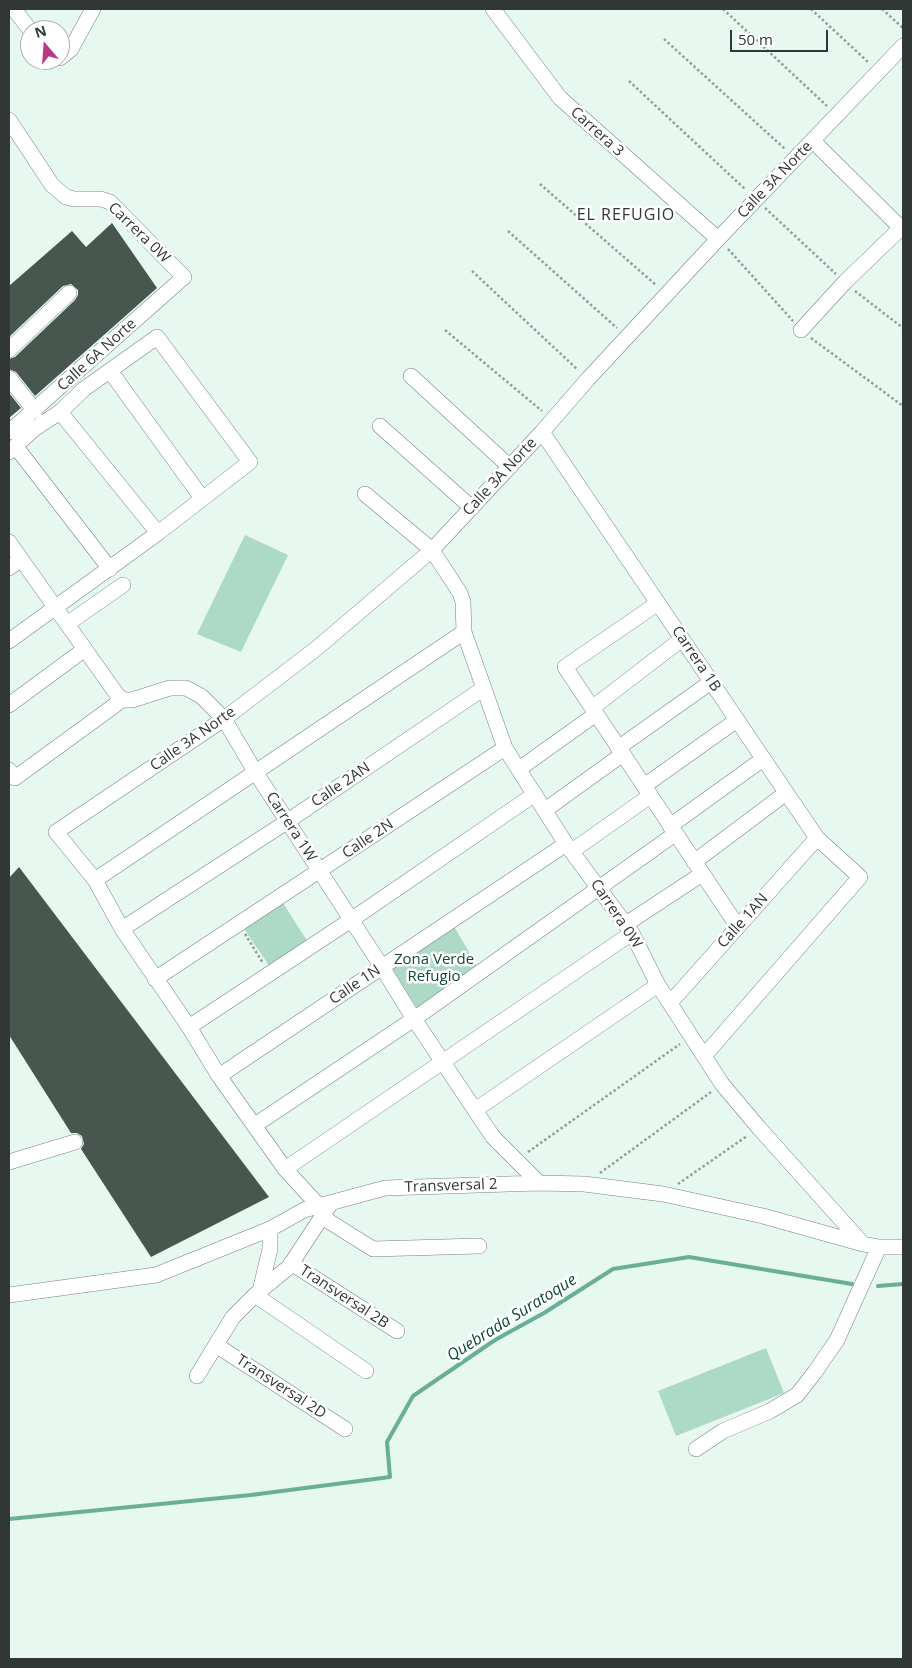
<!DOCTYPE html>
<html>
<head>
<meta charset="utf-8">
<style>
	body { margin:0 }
	#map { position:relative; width:912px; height:1668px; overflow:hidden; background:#e7f8f0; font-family:"Open Sans",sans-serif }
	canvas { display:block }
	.frame { position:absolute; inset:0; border:10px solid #313734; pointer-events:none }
	.north { position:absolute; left:20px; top:20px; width:50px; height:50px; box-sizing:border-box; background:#fff; border:1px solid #adafae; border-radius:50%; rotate:342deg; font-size:14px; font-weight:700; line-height:20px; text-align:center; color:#313734 }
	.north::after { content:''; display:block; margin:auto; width:18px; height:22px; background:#b93985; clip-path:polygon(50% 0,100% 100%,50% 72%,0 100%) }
	.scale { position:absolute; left:730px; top:30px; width:98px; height:22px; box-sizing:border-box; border:2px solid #313734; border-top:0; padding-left:6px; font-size:15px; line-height:18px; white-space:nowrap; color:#313734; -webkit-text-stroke:4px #fff; paint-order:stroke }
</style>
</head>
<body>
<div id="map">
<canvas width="912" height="1668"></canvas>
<div class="frame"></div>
<div class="north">N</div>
<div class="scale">50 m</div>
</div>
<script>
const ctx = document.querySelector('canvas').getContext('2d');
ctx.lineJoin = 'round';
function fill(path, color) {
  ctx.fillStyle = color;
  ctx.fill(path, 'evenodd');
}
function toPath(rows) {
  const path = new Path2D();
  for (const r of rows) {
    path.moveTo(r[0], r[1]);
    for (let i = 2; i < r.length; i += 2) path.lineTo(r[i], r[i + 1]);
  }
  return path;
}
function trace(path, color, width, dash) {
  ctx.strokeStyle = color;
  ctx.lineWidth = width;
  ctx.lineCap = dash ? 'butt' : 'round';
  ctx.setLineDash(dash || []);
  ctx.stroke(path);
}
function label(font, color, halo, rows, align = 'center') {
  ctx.font = font + ' "Open Sans",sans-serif';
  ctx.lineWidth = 5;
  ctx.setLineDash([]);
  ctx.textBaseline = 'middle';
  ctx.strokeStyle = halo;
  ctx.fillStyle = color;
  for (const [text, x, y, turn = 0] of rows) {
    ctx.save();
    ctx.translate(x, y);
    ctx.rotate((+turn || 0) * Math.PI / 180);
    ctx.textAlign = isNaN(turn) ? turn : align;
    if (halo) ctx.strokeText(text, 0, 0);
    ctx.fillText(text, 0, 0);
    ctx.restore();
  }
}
fill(toPath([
	[245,535,288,555,241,652,197,634],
	[281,900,308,942,270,967,242,926],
	[452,923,480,971,420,1013,390,965],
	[766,1348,784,1393,676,1436,658,1391]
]), '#add9c7');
trace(toPath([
	[878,1286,903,1284],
	[9,1519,251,1495,390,1477,387,1442,413,1396,495,1340,544,1313,613,1269,689,1257,852,1284]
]), '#6aaf95', 4);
fill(toPath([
	[112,223,157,288,35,396,16,372,9,369,9,359,15,357,75,300,78,295,78,290,71,284,63,286,9,337,9,286,72,231,86,247],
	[9,393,21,408,9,418],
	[19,867,269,1197,151,1257,81,1149,84,1144,82,1136,77,1133,71,1133,9,1035,9,878]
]), '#485650');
const minor = toPath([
	[14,9,30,30],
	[493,9,560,98,718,239],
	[60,58,71,49,93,9],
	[9,120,52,185,66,197,74,199,101,199,110,202,184,277,9,432],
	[813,141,901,228],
	[801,330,845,282,903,226],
	[9,350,69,293],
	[110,371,202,498],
	[411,376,510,467],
	[9,378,35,411],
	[60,412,158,533],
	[380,426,472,508],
	[542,432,817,838,860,877,704,1056],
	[16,447,110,569],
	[9,452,34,429,60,412,84,389,157,337,250,462,158,533,9,641],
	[365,494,432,550,460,593,463,602,464,632,505,748,566,844,632,933,658,985,722,1084,759,1128,863,1244],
	[9,542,118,696,124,700,132,700,170,688,186,688,201,696,224,719,256,773,382,967,414,1019,493,1137,539,1183],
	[9,568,21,559],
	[658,603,565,667,738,927],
	[67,624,123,585],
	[9,705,85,649],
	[592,708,682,639],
	[618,748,711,682],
	[519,769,596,714],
	[9,770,15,778,118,703,118,696],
	[644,786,737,720],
	[545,810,623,754],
	[670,826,763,759],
	[572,851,650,796],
	[694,862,786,793],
	[95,880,464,632],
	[626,924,702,874],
	[122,929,288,821,484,688],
	[155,979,505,748],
	[670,1003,817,838],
	[189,1027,351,920,535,794],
	[219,1076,566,844],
	[475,1110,658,985],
	[255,1125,414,1019,675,834],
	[9,1162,75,1142],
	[285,1169,632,933],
	[319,1206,285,1169,219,1076,189,1027,122,929,95,880,56,832,224,719,317,648,432,550,542,432,588,379,718,239,903,46],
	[322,1217,373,1249,479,1246],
	[291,1263,397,1331],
	[260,1291,270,1249,270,1229],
	[9,1295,156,1275,270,1229,304,1210,385,1188,539,1183,584,1184,663,1194,763,1216,863,1244,879,1247,903,1247],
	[255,1295,366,1371],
	[216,1345,345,1429],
	[197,1376,233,1317,255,1295,289,1267,331,1203],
	[696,1449,723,1431,770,1411,797,1395,815,1372,837,1340,879,1247]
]);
trace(minor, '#75837d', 16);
trace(toPath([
	[723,9,827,106],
	[811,9,868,62],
	[882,9,903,28],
	[664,39,785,149],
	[629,81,746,190],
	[540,184,656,285],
	[765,208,836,274],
	[508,231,617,328],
	[728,249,793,321],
	[472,271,578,370],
	[855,291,903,328],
	[445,330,542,411],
	[811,338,903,406],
	[245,934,263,963],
	[528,1152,680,1044],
	[600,1173,711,1092],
	[678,1184,747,1136]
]), '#919d98', 2.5, [2.5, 2.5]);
trace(minor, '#fff', 15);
label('15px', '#313734', '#fff', [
	["Carrera 3",597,132,42],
	["Calle 3A Norte",775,180,-46],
	["Carrera 0W",139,233,44],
	["Calle 6A Norte",97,355,-42],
	["Calle 3A Norte",500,477,-47],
	["Carrera 1B",696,659,56],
	["Calle 3A Norte",193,739,-35],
	["Calle 2AN",341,785,-34],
	["Carrera 1W",291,827,57],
	["Calle 2N",368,839,-34],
	["Carrera 0W",616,914,56],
	["Calle 1AN",743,921,-48],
	["Calle 1N",355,985,-34],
	["Transversal 2",451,1186,-2],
	["Transversal 2B",344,1297,33],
	["Transversal 2D",281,1387,33]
]);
label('15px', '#0f4937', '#fff', [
	["Zona Verde",434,960],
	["Refugio",434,977]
]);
ctx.letterSpacing = '1px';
label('16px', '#313734', '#fff', [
	["EL REFUGIO",626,215]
]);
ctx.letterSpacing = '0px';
label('italic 16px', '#0e4836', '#fff', [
	["Quebrada Suratoque",512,1318,-32]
]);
</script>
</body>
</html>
